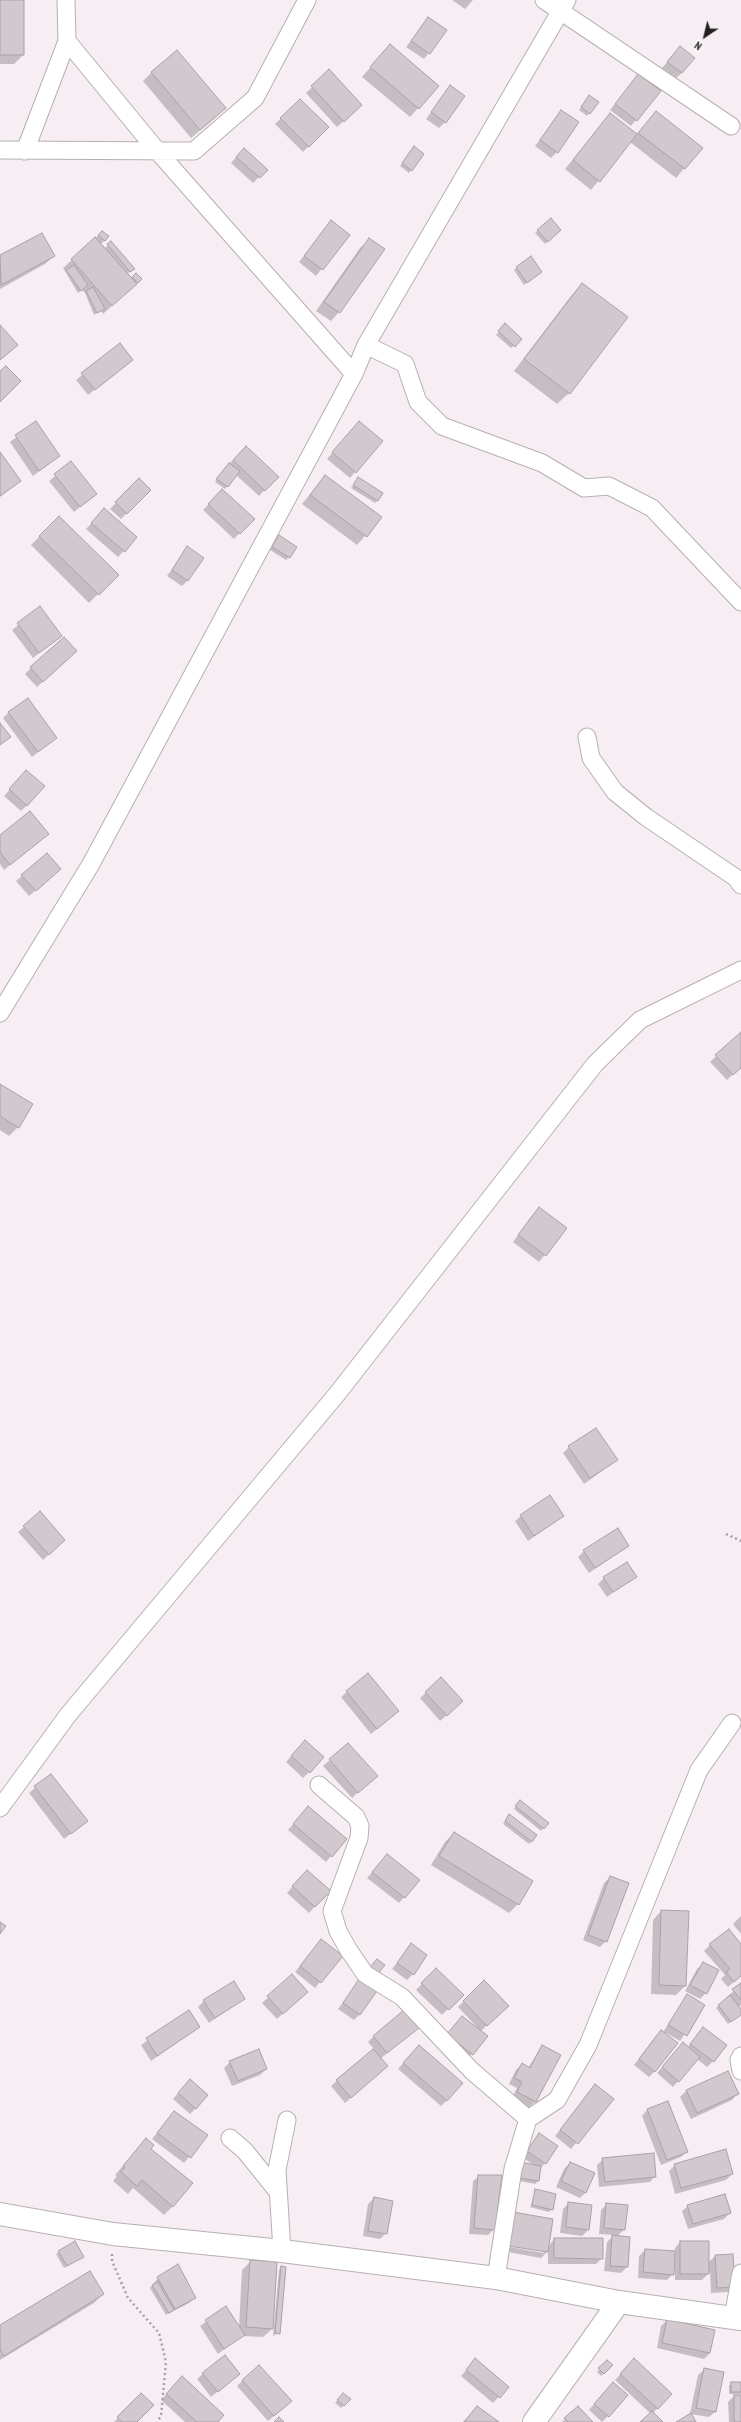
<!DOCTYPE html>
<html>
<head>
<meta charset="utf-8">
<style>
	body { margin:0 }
	#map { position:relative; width:741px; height:2422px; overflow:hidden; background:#f6eef3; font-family:"PT Sans Narrow",sans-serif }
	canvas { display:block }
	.north { position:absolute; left:685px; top:16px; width:40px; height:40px; -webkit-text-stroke:3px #fffdfe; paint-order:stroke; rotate:215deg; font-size:11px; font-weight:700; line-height:16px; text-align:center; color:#221f21 }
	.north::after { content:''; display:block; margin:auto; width:14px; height:18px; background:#221f21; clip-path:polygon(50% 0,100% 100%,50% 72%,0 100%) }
</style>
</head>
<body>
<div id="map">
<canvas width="741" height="2422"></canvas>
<div class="north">N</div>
</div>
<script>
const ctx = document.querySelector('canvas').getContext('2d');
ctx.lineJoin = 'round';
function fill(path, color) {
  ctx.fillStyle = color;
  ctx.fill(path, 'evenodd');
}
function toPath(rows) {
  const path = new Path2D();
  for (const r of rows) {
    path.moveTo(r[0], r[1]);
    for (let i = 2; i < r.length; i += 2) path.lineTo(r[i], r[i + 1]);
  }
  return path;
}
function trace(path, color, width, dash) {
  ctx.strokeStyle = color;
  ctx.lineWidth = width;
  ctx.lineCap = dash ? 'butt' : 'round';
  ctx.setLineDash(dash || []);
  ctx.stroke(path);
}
fill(toPath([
	[0,0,23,0,23,55,14,64,0,64],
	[452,0,473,0,465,9],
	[428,18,446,30,424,59,406,47],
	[680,47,682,73,676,78,662,68],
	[382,54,438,86,410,117,362,77],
	[329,71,355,111,337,127,306,93],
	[152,72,216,117,191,138,143,81],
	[633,81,659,91,631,126,610,110],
	[450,87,445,122,439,128,426,119],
	[587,99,589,113,587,116,579,110],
	[300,100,327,127,303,152,275,124],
	[561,111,557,152,551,158,535,146],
	[656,112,701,148,676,178,630,142,591,190,565,169,610,114,636,135],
	[411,150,411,170,409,173,400,166],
	[238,155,266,170,253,183,231,163],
	[550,220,560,230,545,244,535,233],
	[331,222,348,235,316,276,299,262],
	[102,232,108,237,100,245,104,249,111,242,131,271,127,274,131,279,136,274,141,279,103,314,101,311,94,315,85,293,82,290,78,293,63,268],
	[42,234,54,256,45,264,0,289,0,257],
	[369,240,339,312,331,321,316,311,360,248],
	[530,258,538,274,524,285,514,270],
	[582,284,569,393,557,404,514,371,571,296],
	[505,325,521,339,511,348,496,335],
	[120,344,132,360,88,395,76,380],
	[36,422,59,456,33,476,10,442],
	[353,428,355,472,350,478,327,459],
	[246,447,277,477,259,496,236,475,225,489,215,482,226,467],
	[0,454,20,481,0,497],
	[71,463,96,494,74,512,49,481],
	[325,476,381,517,357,545,302,504],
	[358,478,378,500,375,503,351,488],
	[139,479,150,490,121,519,110,509],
	[222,490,253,519,234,539,203,510],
	[99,515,136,538,118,557,86,529],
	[59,517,117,575,89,603,31,545],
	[279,537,289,557,286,560,270,550],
	[187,548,188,580,182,586,167,576],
	[40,608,61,636,33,658,12,630],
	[70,657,37,687,25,674,31,668],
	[9,712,56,738,32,757,3,718],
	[21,777,27,805,21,811,4,796],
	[47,834,4,870,0,864,0,836],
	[54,875,29,896,16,881,22,876],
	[741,1033,741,1067,727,1080,710,1062],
	[0,1085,18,1127,9,1136,0,1130],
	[533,1214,566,1228,539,1262,513,1242],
	[569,1447,617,1460,584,1484,563,1453],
	[521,1516,563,1516,528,1541,515,1521],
	[24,1527,58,1546,43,1560,18,1532],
	[628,1546,589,1573,578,1557,584,1551],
	[636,1577,607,1597,598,1584,604,1578],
	[441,1679,456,1707,440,1721,420,1698],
	[347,1692,392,1716,371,1734,341,1697],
	[348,1744,370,1781,352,1798,323,1766],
	[299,1747,309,1772,303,1778,286,1762],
	[50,1775,81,1826,64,1839,29,1793],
	[518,1804,543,1828,541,1831,514,1809],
	[308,1807,331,1856,326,1862,288,1830],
	[507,1818,535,1836,529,1844,503,1824],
	[454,1833,518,1904,509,1913,431,1865,445,1842],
	[382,1861,419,1880,399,1903,367,1878],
	[301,1877,329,1891,309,1913,287,1893],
	[610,1877,606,1941,600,1947,583,1940,604,1883],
	[661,1911,688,1912,685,1986,676,1995,651,1994,653,1920],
	[741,1916,741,1934,733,1924],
	[411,1945,413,1974,407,1980,392,1969],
	[710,1945,741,1945,741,1976,728,1987,721,1979,725,1975,704,1951],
	[316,1946,320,1982,315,1988,295,1972],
	[703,1963,706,1993,700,1999,685,1991,697,1969],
	[436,1969,462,1995,442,2015,416,1990],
	[292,1976,301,1997,277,2019,262,2003],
	[361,1977,359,2015,354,2020,338,2009],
	[484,1982,507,2006,481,2031,472,2054,466,2060,442,2041,462,2017,477,2027,458,2007],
	[741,1984,741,2005,738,2007,741,2014,728,2024,716,2008],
	[687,1995,704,2005,680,2041,666,2033,655,2071,649,2077,634,2065,655,2037,661,2031,663,2032],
	[244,1998,209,2023,198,2007,204,2001],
	[189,2011,199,2027,151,2061,141,2045],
	[703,2028,713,2061,707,2067,697,2059,673,2087,657,2073,677,2050,687,2048],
	[412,2033,380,2059,387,2066,345,2103,331,2086,374,2049,368,2042,374,2036],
	[542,2046,560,2056,535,2102,529,2107,512,2098,517,2088,509,2084,516,2070,522,2064,528,2068],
	[413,2052,447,2100,441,2106,398,2069],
	[230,2062,266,2069,260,2075,232,2086,224,2068],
	[727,2072,737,2094,732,2100,691,2119,680,2097,686,2091],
	[184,2086,196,2108,190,2114,173,2099],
	[590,2091,612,2099,571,2149,555,2136],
	[647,2110,687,2151,681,2157,661,2165,642,2116],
	[174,2112,206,2136,184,2163,152,2139],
	[539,2134,545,2163,540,2169,538,2181,535,2184,515,2180,535,2166,522,2157],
	[146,2139,173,2206,164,2215,133,2188,128,2194,113,2181,117,2176,115,2175],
	[603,2159,655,2176,650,2182,599,2187,597,2165],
	[570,2163,586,2192,580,2198,556,2187,564,2169],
	[675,2165,732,2174,726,2180,675,2194,669,2171],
	[479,2176,494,2229,488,2235,469,2234,473,2181],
	[536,2190,552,2209,549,2212,530,2207],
	[374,2198,386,2233,380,2239,363,2236,368,2204],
	[569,2203,588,2230,582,2236,560,2233,563,2209],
	[607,2204,624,2230,617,2236,627,2267,621,2273,604,2271,607,2242,614,2235,599,2234,601,2210],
	[688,2206,730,2213,724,2219,688,2229,682,2211],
	[554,2239,602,2258,596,2264,548,2264,548,2251,541,2258,502,2251,503,2246,544,2253],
	[680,2242,708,2263,715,2256,732,2256,734,2286,728,2292,711,2293,710,2272,702,2280,675,2280,675,2264,673,2274,667,2280,638,2278,639,2256,645,2250,675,2252,675,2248],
	[59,2252,83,2257,64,2268,56,2254],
	[251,2261,272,2329,263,2337,242,2336,218,2354,200,2326,226,2307,239,2327,242,2270],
	[281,2267,279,2333,273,2336,279,2270],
	[158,2278,195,2297,189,2303,166,2315,150,2288],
	[103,2294,94,2303,0,2360,0,2327],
	[667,2320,710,2353,704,2359,657,2348,661,2326],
	[224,2356,239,2374,211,2397,197,2379],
	[475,2360,508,2387,493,2403,461,2376],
	[634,2360,671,2394,653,2413,662,2422,642,2422,651,2414,615,2380],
	[607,2361,611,2366,601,2376,597,2372],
	[704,2370,715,2412,709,2417,690,2414,698,2375],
	[243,2380,285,2407,268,2421,237,2386],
	[731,2383,741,2383,741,2394,729,2394,729,2386],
	[176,2384,216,2422,185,2422,161,2400],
	[607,2389,608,2416,602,2422,589,2410],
	[141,2394,136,2422,114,2422],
	[343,2394,349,2399,341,2408,335,2403],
	[734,2396,741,2396,741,2422,729,2422,728,2402],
	[477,2407,497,2422,463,2422],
	[565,2419,592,2422,562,2422]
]), '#0003');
const building = toPath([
	[0,0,24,0,24,55,0,55,0,0],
	[428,17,447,30,430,54,411,41,428,17],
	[390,44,439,86,419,109,370,67,390,44],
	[680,46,695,58,682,73,667,62,680,46],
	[177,50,226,108,200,130,151,72,177,50],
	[329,69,362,105,344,122,311,86,329,69],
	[638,74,661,91,637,121,615,104,638,74],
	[450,85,465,96,446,123,431,112,450,85],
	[589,95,599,102,590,114,581,107,589,95],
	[300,99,329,127,309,147,280,118,300,99],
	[561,110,579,122,558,153,540,140,561,110],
	[656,111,703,148,685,169,638,133,656,111],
	[610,113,637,134,600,182,573,160,610,113],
	[414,146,424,154,412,171,402,163,414,146],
	[244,148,268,170,260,178,236,157,244,148],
	[551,218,561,230,548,242,537,230,551,218],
	[331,220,350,235,323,270,304,256,331,220],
	[102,231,109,236,105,241,98,235,102,231],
	[42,233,55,256,1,285,0,255,42,233],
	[95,237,137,284,112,306,71,259,95,237],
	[369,238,385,249,340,313,324,302,369,238],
	[111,241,135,269,130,272,107,244,111,241],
	[531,256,542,272,527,283,516,267,531,256],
	[74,265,88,285,81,291,66,270,74,265],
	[136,273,142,279,138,283,132,277,136,273],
	[582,283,628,317,570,394,524,359,582,283],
	[93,287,105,309,97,313,86,291,93,287],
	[505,323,522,339,515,347,498,331,505,323],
	[0,325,18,345,0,360,0,325],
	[120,343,133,360,95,390,81,373,120,343],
	[6,366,21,381,0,402,0,371,6,366],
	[36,421,60,456,39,471,15,435,36,421],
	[359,421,383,441,356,473,332,452,359,421],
	[246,446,279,477,265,491,233,460,246,446],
	[0,452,21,481,0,496,0,452],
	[71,461,97,494,80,507,54,474,71,461],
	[229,463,240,471,228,487,216,479,229,463],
	[325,475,382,517,367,537,310,495,325,475],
	[358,477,383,493,378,501,353,485,358,477],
	[139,478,151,490,127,514,115,502,139,478],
	[222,489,255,519,240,534,208,504,222,489],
	[104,508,137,537,125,552,91,523,104,508],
	[59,516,119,575,99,595,39,536,59,516],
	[279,535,297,547,290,558,272,547,279,535],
	[187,546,204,558,188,581,172,570,187,546],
	[40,606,62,636,39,653,17,623,40,606],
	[64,637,77,651,43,682,30,667,64,637],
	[28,698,57,738,38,752,8,712,28,698],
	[0,723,11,737,0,745,0,723],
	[26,770,45,786,27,806,9,789,26,770],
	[30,811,49,834,10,865,0,852,0,835,30,811],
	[47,853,61,869,36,891,21,875,47,853],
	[741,1032,741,1068,733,1075,715,1055,741,1032],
	[0,1084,33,1104,19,1128,0,1116,0,1084],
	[539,1207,567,1228,546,1256,518,1235,539,1207],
	[596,1428,618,1460,590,1478,568,1446,596,1428],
	[550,1495,564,1516,534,1536,520,1515,550,1495],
	[40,1511,65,1540,49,1555,23,1526,40,1511],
	[618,1528,629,1546,595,1568,583,1550,618,1528],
	[627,1562,637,1577,613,1592,603,1577,627,1562],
	[368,1673,399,1711,377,1729,346,1691,368,1673],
	[441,1677,463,1701,447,1716,425,1692,441,1677],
	[305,1740,324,1757,310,1773,291,1756,305,1740],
	[348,1743,378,1776,358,1793,329,1759,348,1743],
	[51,1774,88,1821,71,1834,34,1786,51,1774],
	[520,1800,549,1823,544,1829,515,1806,520,1800],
	[308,1806,347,1839,332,1857,293,1824,308,1806],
	[509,1814,537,1835,532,1842,505,1821,509,1814],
	[454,1832,533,1881,519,1905,439,1856,454,1832],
	[387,1854,420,1880,405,1898,372,1872,387,1854],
	[307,1870,331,1891,315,1907,292,1886,307,1870],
	[610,1876,629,1883,607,1942,588,1935,610,1876],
	[661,1910,689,1911,686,1986,659,1985,661,1910],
	[0,1922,6,1926,0,1934,0,1922],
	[729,1929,741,1944,741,1976,734,1982,726,1972,730,1969,709,1944,729,1929],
	[321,1939,343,1956,321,1983,300,1966,321,1939],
	[411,1943,427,1955,414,1975,397,1963,411,1943],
	[377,1959,385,1965,377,1975,369,1968,377,1959],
	[703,1962,719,1970,707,1994,690,1985,703,1962],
	[436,1968,464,1995,449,2010,421,1983,436,1968],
	[292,1974,308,1992,283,2014,267,1996,292,1974],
	[361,1976,379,1988,360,2015,343,2003,361,1976],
	[484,1980,509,2006,487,2026,463,2001,484,1980],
	[234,1981,245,1999,215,2018,203,2000,234,1981],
	[741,1983,741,2000,732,1989,741,1983],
	[687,1994,705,2005,687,2036,668,2025,687,1994],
	[730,1995,741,2009,741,2015,731,2022,718,2005,730,1995],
	[189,2010,200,2027,157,2056,146,2038,189,2010],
	[404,2010,419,2028,387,2053,373,2036,404,2010],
	[462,2016,488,2036,473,2055,447,2034,462,2016],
	[703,2027,727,2045,714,2062,690,2044,703,2027],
	[661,2030,678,2043,655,2072,639,2059,661,2030],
	[683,2042,700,2057,679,2082,662,2067,683,2042],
	[419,2045,463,2083,447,2101,403,2063,419,2045],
	[542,2045,561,2055,536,2102,517,2092,522,2082,514,2078,522,2063,530,2068,542,2045],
	[259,2049,267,2069,238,2081,229,2061,259,2049],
	[373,2049,388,2066,351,2098,336,2080,373,2049],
	[728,2071,739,2094,697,2113,686,2090,728,2071],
	[190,2079,208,2095,196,2109,178,2093,190,2079],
	[595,2084,614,2099,578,2144,560,2130,595,2084],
	[668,2101,688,2152,667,2160,647,2109,668,2101],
	[174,2111,208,2135,191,2158,157,2133,174,2111],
	[539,2133,558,2146,546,2164,527,2151,539,2133],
	[146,2138,154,2145,151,2149,193,2183,173,2207,142,2180,137,2186,121,2172,125,2167,123,2166,146,2138],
	[726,2149,733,2174,681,2188,674,2164,726,2149],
	[654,2153,656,2177,605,2182,602,2158,654,2153],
	[520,2162,541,2166,539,2181,518,2178,520,2162],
	[570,2162,595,2173,586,2193,561,2181,570,2162],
	[478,2175,502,2175,495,2230,474,2228,478,2175],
	[535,2189,556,2194,553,2210,532,2205,535,2189],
	[725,2194,731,2213,693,2224,687,2205,725,2194],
	[374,2197,393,2201,387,2234,368,2231,374,2197],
	[568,2202,592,2205,589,2230,566,2227,568,2202],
	[606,2203,628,2205,625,2230,604,2228,606,2203],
	[513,2212,553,2219,548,2252,508,2246,513,2212],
	[612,2235,630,2237,628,2267,610,2266,612,2235],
	[554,2238,603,2238,603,2259,554,2258,554,2238],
	[75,2241,84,2257,67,2266,58,2251,75,2241],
	[680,2241,709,2241,709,2274,680,2274,680,2241],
	[645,2249,675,2251,674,2275,643,2272,645,2249],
	[733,2254,735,2287,717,2288,715,2255,733,2254],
	[250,2260,277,2262,273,2329,246,2327,250,2260],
	[178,2264,196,2298,175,2309,157,2277,178,2264],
	[281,2266,286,2267,280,2334,275,2333,281,2266],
	[90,2271,104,2294,4,2356,0,2349,0,2325,90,2271],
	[158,2282,174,2310,169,2313,152,2285,158,2282],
	[226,2306,245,2335,224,2349,205,2320,226,2306],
	[667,2319,715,2330,710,2353,662,2343,667,2319],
	[225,2355,240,2374,218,2392,202,2373,225,2355],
	[475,2358,509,2387,500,2398,466,2370,475,2358],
	[634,2358,672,2394,658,2409,620,2374,634,2358],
	[607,2360,613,2365,604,2374,598,2368,607,2360],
	[259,2365,292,2401,274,2416,242,2380,259,2365],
	[704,2368,724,2372,716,2412,696,2408,704,2368],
	[182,2376,224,2415,218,2422,197,2422,166,2394,182,2376],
	[613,2382,628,2395,609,2417,594,2404,613,2382],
	[731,2382,741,2382,741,2392,731,2392,731,2382],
	[141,2393,154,2405,137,2422,122,2422,117,2417,141,2393],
	[343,2393,351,2399,344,2406,337,2400,343,2393],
	[734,2395,741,2395,741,2422,734,2422,734,2395],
	[477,2406,499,2422,464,2422,477,2406],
	[578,2406,593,2422,568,2422,564,2418,578,2406],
	[652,2411,663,2422,640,2422,652,2411],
	[691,2413,696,2422,676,2422,691,2413],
	[279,2417,284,2422,274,2422,279,2417]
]);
fill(building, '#d1c9ce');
trace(building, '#a9a1a6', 1);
const minor = toPath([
	[544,0,731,126],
	[67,41,159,153,354,374],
	[0,150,194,151,255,98,307,0],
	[25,151,67,41,66,0],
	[366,345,405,364,418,402,442,426,542,463,584,488,609,486,652,508,741,602],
	[587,737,591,758,615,792,646,817,736,878,741,885],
	[0,1013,91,864,354,374,366,345,567,0],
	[319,1785,356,1817,360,1826,359,1838,332,1911,338,1931,348,1949,365,1974,402,1997,472,2071,528,2119],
	[0,1808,68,1715,337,1394,595,1064,640,1020,741,970],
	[741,2056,739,2060,741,2071],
	[230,2138,245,2151,278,2192],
	[282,2251,277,2170,287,2120],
	[496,2278,513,2169,528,2119,557,2100,588,2045,699,1770,732,1723],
	[733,2318,741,2273]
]);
const tertiary = toPath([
	[0,2214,113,2234,282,2251,496,2278,619,2302,741,2319],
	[534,2422,619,2302]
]);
trace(minor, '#b7afb4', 19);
trace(tertiary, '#b7afb4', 24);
trace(toPath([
	[726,1534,741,1541],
	[112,2254,112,2261,128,2298,159,2333,166,2362,161,2416,157,2422]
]), '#a7a1a5', 2.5, [2, 3]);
trace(minor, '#fff', 17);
trace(tertiary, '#fff', 22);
</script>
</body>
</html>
